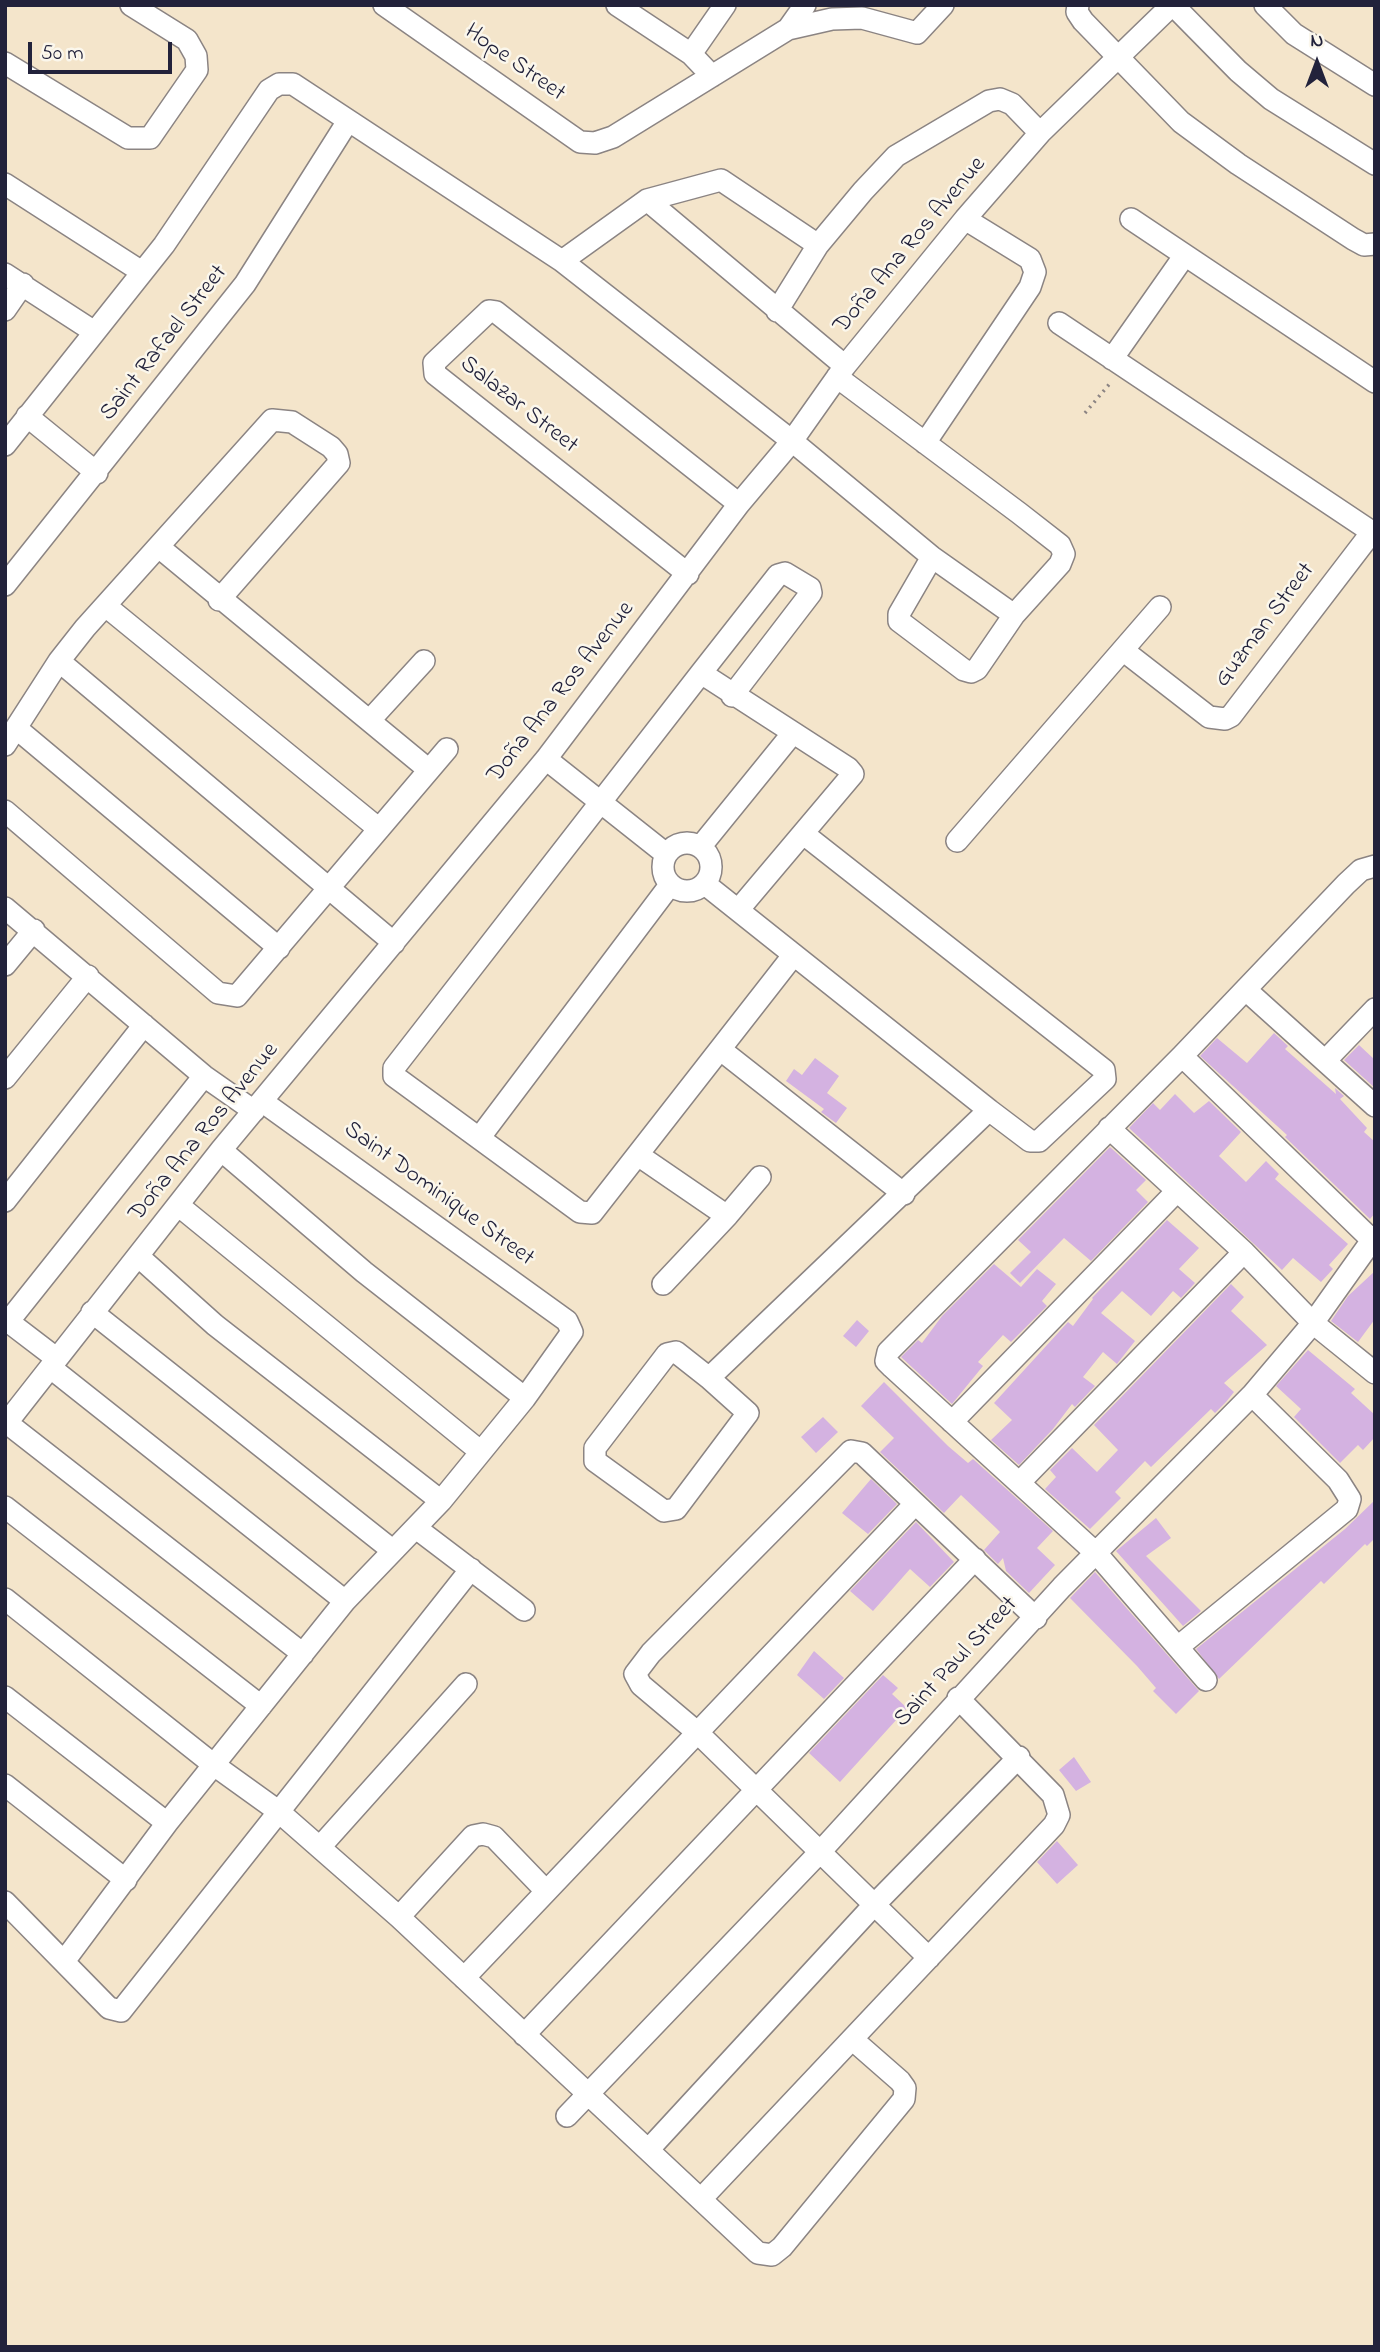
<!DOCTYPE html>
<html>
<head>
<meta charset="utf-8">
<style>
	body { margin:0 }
	#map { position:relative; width:1380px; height:2352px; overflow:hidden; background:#f4e5cb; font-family:"Indie Flower",sans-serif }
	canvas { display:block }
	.frame { position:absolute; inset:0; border:7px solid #22223b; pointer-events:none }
	.north { position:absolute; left:1282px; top:28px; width:70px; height:70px; -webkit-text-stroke:5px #fbf7ec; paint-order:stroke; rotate:0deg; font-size:19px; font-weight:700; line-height:28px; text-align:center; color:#22223b }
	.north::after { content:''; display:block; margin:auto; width:24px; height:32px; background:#22223b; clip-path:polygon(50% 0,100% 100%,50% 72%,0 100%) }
	.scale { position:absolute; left:28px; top:42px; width:144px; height:32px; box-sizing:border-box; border:4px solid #22223b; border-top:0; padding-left:9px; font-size:21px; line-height:24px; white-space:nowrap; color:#22223b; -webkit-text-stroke:5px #fbf7ec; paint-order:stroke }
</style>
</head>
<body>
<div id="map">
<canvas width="1380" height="2352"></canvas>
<div class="frame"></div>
<div class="north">N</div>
<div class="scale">50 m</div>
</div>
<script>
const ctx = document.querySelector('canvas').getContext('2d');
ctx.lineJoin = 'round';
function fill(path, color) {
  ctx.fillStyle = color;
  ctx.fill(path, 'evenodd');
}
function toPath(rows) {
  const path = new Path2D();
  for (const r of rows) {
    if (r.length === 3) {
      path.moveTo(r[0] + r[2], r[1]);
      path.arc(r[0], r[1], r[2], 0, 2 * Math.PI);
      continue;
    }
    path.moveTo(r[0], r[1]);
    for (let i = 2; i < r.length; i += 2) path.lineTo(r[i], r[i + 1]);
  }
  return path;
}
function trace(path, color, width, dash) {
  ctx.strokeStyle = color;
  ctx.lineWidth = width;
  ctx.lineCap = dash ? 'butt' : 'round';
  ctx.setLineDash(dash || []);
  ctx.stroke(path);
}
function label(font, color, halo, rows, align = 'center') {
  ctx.font = font + ' "Indie Flower",sans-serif';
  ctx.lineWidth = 5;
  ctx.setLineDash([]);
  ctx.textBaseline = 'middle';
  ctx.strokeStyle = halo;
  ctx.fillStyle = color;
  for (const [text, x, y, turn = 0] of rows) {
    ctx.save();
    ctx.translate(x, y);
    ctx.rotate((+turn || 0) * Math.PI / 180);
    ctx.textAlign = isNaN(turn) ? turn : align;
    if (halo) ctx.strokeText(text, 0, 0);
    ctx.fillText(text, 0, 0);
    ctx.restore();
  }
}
fill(toPath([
	[1274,1033,1288,1046,1285,1049,1336,1094,1335,1088,1344,1096,1340,1099,1367,1128,1364,1132,1375,1142,1375,1213,1370,1219,1285,1137,1287,1135,1200,1056,1217,1038,1247,1063],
	[1359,1045,1375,1060,1375,1088,1344,1060],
	[815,1058,839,1076,827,1093,847,1108,836,1123,821,1112,824,1109,786,1081,794,1069,802,1075],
	[1175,1094,1194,1113,1209,1101,1241,1132,1219,1156,1246,1182,1266,1161,1279,1174,1275,1179,1348,1244,1329,1265,1333,1269,1321,1282,1293,1258,1282,1270,1129,1128,1153,1103,1160,1110],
	[1110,1147,1146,1180,1136,1190,1148,1202,1091,1261,1064,1238,1020,1283,1010,1273,1031,1252,1018,1240],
	[1167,1220,1199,1248,1179,1269,1195,1283,1181,1298,1173,1291,1151,1316,1122,1291,1101,1313,1135,1341,1117,1364,1103,1352,1083,1377,1095,1386,1075,1407,1072,1404,1053,1429,1019,1465,991,1440,1012,1420,994,1403,1068,1322,1073,1326,1093,1299,1092,1298],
	[994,1264,1021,1287,1037,1269,1056,1284,1042,1301,1047,1306,1011,1342,1003,1335,978,1362,983,1366,952,1404,901,1357,918,1340,922,1343,942,1316],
	[1375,1271,1375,1319,1358,1342,1331,1321,1348,1296],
	[1231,1284,1244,1297,1231,1311,1267,1345,1224,1383,1234,1392,1226,1402,1215,1413,1211,1409,1151,1467,1145,1461,1115,1492,1121,1498,1090,1529,1045,1489,1056,1477,1050,1470,1072,1448,1097,1472,1118,1450,1094,1425],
	[857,1320,869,1331,856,1347,843,1336],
	[1308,1350,1355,1389,1351,1393,1375,1415,1375,1437,1363,1450,1358,1445,1340,1463,1294,1417,1301,1409,1276,1386],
	[884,1382,948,1446,968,1463,973,1459,1053,1531,1037,1548,1055,1565,1029,1593,1006,1571,1003,1558,998,1564,984,1550,1000,1532,996,1528,961,1495,944,1513,880,1452,894,1438,861,1406],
	[823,1417,838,1432,816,1453,801,1437],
	[871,1479,897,1504,868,1534,842,1513],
	[1375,1500,1375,1538,1367,1546,1365,1544,1324,1584,1321,1581,1219,1679,1196,1649,1345,1529],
	[1156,1518,1171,1538,1146,1556,1201,1611,1183,1626,1116,1551],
	[916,1522,954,1562,930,1587,910,1569,873,1611,850,1591],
	[1095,1572,1199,1691,1176,1714,1153,1691,1156,1688,1137,1666,1070,1598],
	[814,1651,844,1678,824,1699,797,1675],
	[883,1675,898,1688,892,1694,907,1708,840,1782,809,1753],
	[1074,1757,1091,1782,1076,1791,1059,1770],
	[1057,1841,1078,1865,1057,1884,1037,1862]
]), '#d4b2e1');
const street = toPath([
	[384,5,580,142,595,143,613,137,788,29,832,19,862,18,917,33,943,5],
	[617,5,691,54,712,76],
	[1078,5,1077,12,1083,21,1181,122,1238,164,1353,239,1364,245,1375,244],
	[1173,5,1238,71,1271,99,1375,164],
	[1265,5,1294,34,1375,85],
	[788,29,805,5],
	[691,54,725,5],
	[5,63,128,138,150,138,197,70,196,56,187,40,131,5],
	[5,184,142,272],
	[647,200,845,366],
	[1131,219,1375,382],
	[562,261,647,200,721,180,818,245],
	[5,274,93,331],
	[5,310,23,284],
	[777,311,818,245,863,191,896,156,989,101,1000,99,1012,104,1040,133],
	[1059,323,1375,534],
	[1112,359,1185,255],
	[837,377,1019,513,1060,545,1064,554,1060,564,1014,615,977,669,971,672,964,670,899,621,899,614,932,557],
	[27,416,97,473],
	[925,443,1030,287,1035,272,1030,259,965,219],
	[5,445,164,245,269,90,279,84,293,84,562,261,792,441,932,557,1014,615],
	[160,548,429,770],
	[688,574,435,374,434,363,489,311,496,312,739,504],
	[5,585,245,284,348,121],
	[107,607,379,829],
	[1124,651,1209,717,1225,719,1231,716,1372,532],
	[59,661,394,943],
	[701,673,848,768,853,774,739,909],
	[732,696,811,593,810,588,785,573,778,575,701,673,394,1068,394,1076,580,1212,592,1213,792,957],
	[370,720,424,661],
	[16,728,279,948],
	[5,745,59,661,85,628,272,420,292,422,331,447,337,454,339,463,219,600],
	[546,759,666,854],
	[5,811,218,993,237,996,447,749],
	[957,841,1160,607],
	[687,867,24],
	[701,846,792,734],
	[705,884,989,1110],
	[5,908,204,1076,254,1111],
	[5,965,34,930],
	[1246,990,1375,1106],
	[721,1050,904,1194],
	[1182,1056,1372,1240],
	[1325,1061,1375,1009],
	[5,1078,88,976],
	[1109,1128,1244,1252,1313,1323,1375,1373],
	[480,1137,670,885],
	[221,1150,364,1272,525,1398],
	[638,1155,727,1216,663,1284],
	[5,1201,144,1025],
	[178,1205,481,1452],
	[727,1216,760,1177],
	[138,1256,215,1325,441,1501],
	[92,1312,392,1550],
	[5,1319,56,1358],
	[8,1322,204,1076],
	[51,1368,345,1601],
	[709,1378,676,1352,667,1354,595,1448,595,1461,664,1511,676,1509,748,1413,709,1378,989,1110,1030,1141,1039,1141,1105,1079,1104,1070,805,835],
	[952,1422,1176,1192],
	[7,1423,303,1654],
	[5,1425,221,1150,546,759,739,504,792,441,845,366,965,219,1040,133,1172,5],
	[1019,1483,1244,1252],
	[5,1507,261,1706],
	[416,1528,524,1610],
	[5,1599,214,1765,278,1811,399,1917,758,2253,772,2255,782,2247,904,2099,905,2088,900,2081,852,2039],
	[1178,1647,1347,1509,1350,1499,1338,1480,1252,1395],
	[1206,1680,1097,1554,892,1367,886,1361,888,1352,1182,1056,1346,884,1361,870,1375,866],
	[5,1697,167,1823],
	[5,1785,126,1880],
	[320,1847,466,1684],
	[5,1902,109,2008,121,2011,471,1569],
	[399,1917,473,1836,483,1834,494,1837,546,1891],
	[929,1958,698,1733,641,1685,635,1674,651,1653,851,1451,862,1453,1036,1618],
	[65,1960,167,1823,345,1601,441,1501,525,1398,572,1332,567,1321,263,1102],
	[464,1978,915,1504],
	[524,2035,975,1559],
	[567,2116,820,1852,1062,1587,1252,1395,1313,1323,1375,1236],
	[649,2149,874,1905,1019,1757],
	[701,2199,1054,1825,1059,1815,1053,1795,958,1698]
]);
trace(street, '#8b8483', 24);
trace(toPath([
	[1085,413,1112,381]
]), '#8b8483', 3.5, [2, 5]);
trace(street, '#fff', 21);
label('24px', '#22223b', '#fbf7ec', [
	["Hope Street",514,64,35],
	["Doña Ana Ros Avenue",911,246,-50],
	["Saint Rafael Street",165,344,-52],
	["Salazar Street",518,406,38],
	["Guzman Street",1266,626,-53],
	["Doña Ana Ros Avenue",562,693,-52],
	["Doña Ana Ros Avenue",205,1133,-51],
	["Saint Dominique Street",438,1195,36],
	["Saint Paul Street",957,1663,-47]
]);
</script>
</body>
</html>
